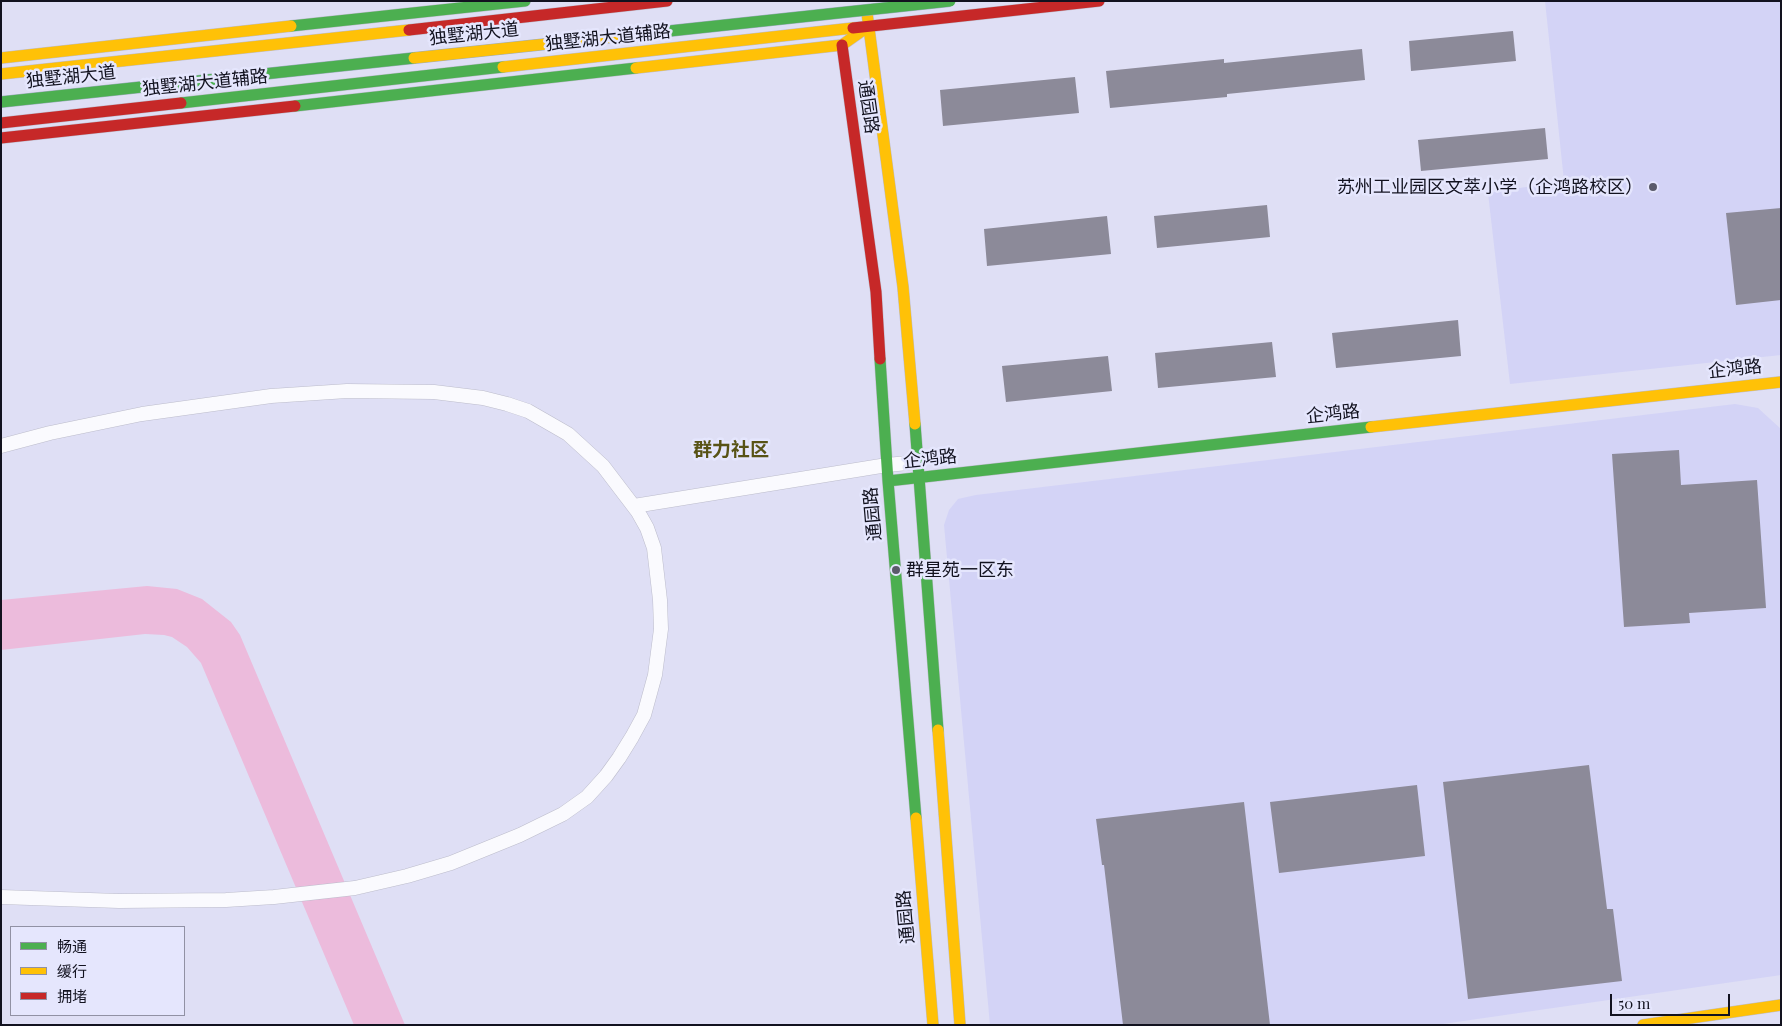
<!DOCTYPE html>
<html>
<head>
<meta charset="utf-8">
<style>
	body { margin:0 }
	#map { position:relative; width:1782px; height:1026px; overflow:hidden; background:#dfdff5; font-family:"Playfair Display","Noto Sans SC",serif }
	canvas { display:block }
	.frame { position:absolute; inset:0; border:2px solid #12121f; pointer-events:none }
	.legend { position:absolute; left:10px; top:926px; width:175px; height:90px; box-sizing:border-box; background:#e5e6fd; border:1px solid #9191a4; margin:0; padding:6px 9px; list-style:none; font-size:15px; color:#12121f }
	.legend li { display:flex; align-items:center; gap:10px; height:25px }
	.legend b { width:25px; border:1px solid #9191a4 }
	.scale { position:absolute; left:1610px; top:994px; width:120px; height:22px; box-sizing:border-box; border:2px solid #12121f; border-top:0; padding-left:6px; font-size:15px; line-height:18px; white-space:nowrap; color:#12121f; -webkit-text-stroke:4px #e5e6fd; paint-order:stroke }
</style>
</head>
<body>
<div id="map">
<canvas width="1782" height="1026"></canvas>
<div class="frame"></div>
<ul class="legend">
<li><b style="height:6px;background:#4caf50"></b>畅通</li>
<li><b style="height:6px;background:#ffc107"></b>缓行</li>
<li><b style="height:6px;background:#c62828"></b>拥堵</li>
</ul>
<div class="scale">50 m</div>
</div>
<script>
const ctx = document.querySelector('canvas').getContext('2d');
ctx.lineJoin = 'round';
function fill(path, color) {
  ctx.fillStyle = color;
  ctx.fill(path, 'evenodd');
}
function toPath(rows) {
  const path = new Path2D();
  for (const r of rows) {
    path.moveTo(r[0], r[1]);
    for (let i = 2; i < r.length; i += 2) path.lineTo(r[i], r[i + 1]);
  }
  return path;
}
function trace(path, color, width, dash) {
  ctx.strokeStyle = color;
  ctx.lineWidth = width;
  ctx.lineCap = dash ? 'butt' : 'round';
  ctx.setLineDash(dash || []);
  ctx.stroke(path);
}
function label(font, color, halo, rows, align = 'center') {
  ctx.font = font + ' "Playfair Display","Noto Sans SC",serif';
  ctx.lineWidth = 5;
  ctx.setLineDash([]);
  ctx.textBaseline = 'middle';
  ctx.strokeStyle = halo;
  ctx.fillStyle = color;
  for (const [text, x, y, turn = 0] of rows) {
    ctx.save();
    ctx.translate(x, y);
    ctx.rotate((+turn || 0) * Math.PI / 180);
    ctx.textAlign = isNaN(turn) ? turn : align;
    if (halo) ctx.strokeText(text, 0, 0);
    ctx.fillText(text, 0, 0);
    ctx.restore();
  }
}
fill(toPath([
	[1545,1,1781,1,1781,355,1510,384,1488,193,1564,181],
	[1735,404,1758,408,1781,429,1781,975,1436,1025,990,1025,944,525,949,510,958,499,976,495]
]), '#d3d3f6');
fill(toPath([
	[147,586,177,589,202,599,231,622,240,635,405,1025,354,1025,201,663,187,647,172,637,164,635,145,634,1,650,1,600]
]), '#ecbbdc');
fill(toPath([
	[1513,31,1516,61,1411,71,1409,41],
	[1362,49,1365,80,1227,94,1227,97,1110,108,1106,71,1224,59,1224,63],
	[1075,77,1079,113,943,126,940,90],
	[1545,128,1548,159,1421,171,1418,140],
	[1267,205,1270,237,1157,248,1154,216],
	[1781,208,1781,300,1736,305,1726,213],
	[1107,216,1111,254,987,266,984,229],
	[1458,320,1461,356,1336,368,1332,333],
	[1272,342,1276,377,1158,388,1155,353],
	[1108,356,1112,391,1006,402,1002,366],
	[1679,450,1681,485,1757,480,1766,608,1689,613,1690,623,1624,627,1612,454],
	[1589,765,1607,909,1613,909,1622,981,1468,999,1443,782],
	[1417,785,1425,856,1279,873,1270,802],
	[1244,802,1270,1025,1123,1025,1104,865,1102,865,1096,819]
]), '#8c8a99');
const street = toPath([
	[1,446,50,433,142,414,271,396,347,391,434,392,483,398,507,404,528,411,568,434,603,466,638,512,647,528,654,548,660,600,661,629,655,675,644,715,632,737,619,758,606,776,587,797,563,814,520,835,451,863,407,876,355,888,274,897,226,900,119,901,1,897],
	[634,506,887,465,918,462]
]);
const fast = toPath([
	[291,26,525,1],
	[181,103,503,67],
	[295,106,636,68],
	[880,359,888,481,916,818],
	[915,424,938,730],
	[888,481,1371,427]
]);
const slow = toPath([
	[867,13,903,287,915,424],
	[1,58,291,26],
	[503,67,853,28],
	[636,68,842,45,869,26],
	[1,74,409,30],
	[1371,427,1781,382],
	[938,730,960,1025],
	[916,818,933,1025],
	[1643,1025,1781,1005]
]);
const jam = toPath([
	[853,28,1099,1],
	[409,30,667,1],
	[842,45,876,292,880,359],
	[1,123,181,103],
	[1,138,295,106]
]);
trace(street, '#bcbccb', 15);
trace(fast, '#bcbccb', 12);
trace(slow, '#bcbccb', 12);
trace(jam, '#bcbccb', 12);
trace(street, '#fafafe', 14);
trace(fast, '#4caf50', 11);
trace(slow, '#ffc107', 11);
trace(jam, '#c62828', 11);
const fastBridge = toPath([
	[632,35,950,1],
	[1,102,414,58]
]);
const slowBridge = toPath([
	[414,58,632,35]
]);
trace(fastBridge, '#9babbb', 12, []);
trace(slowBridge, '#9babbb', 12, []);
trace(fastBridge, '#4caf50', 11);
trace(slowBridge, '#ffc107', 11);
for (const [x, y, r, color] of [
	[1653,187,5,"#5a5a6a"],
	[896,570,5,"#5a5a6a"]
]) {
  const dot = new Path2D();
  dot.arc(x, y, r, 0, 2 * Math.PI);
  ctx.fillStyle = color;
  ctx.fill(dot);
  trace(dot, '#e5e6fd', 2);
}
label('18px', '#12121f', '#e5e6fd', [
	["独墅湖大道",474,34,-6],
	["独墅湖大道辅路",608,38,-6],
	["独墅湖大道",71,77,-6],
	["独墅湖大道辅路",205,83,-6],
	["通园路",868,107,82],
	["企鸿路",1735,369,-6],
	["企鸿路",1333,414,-6],
	["企鸿路",930,459,-6],
	["通园路",873,514,-95],
	["通园路",906,917,-95]
]);
label('18px', '#12121f', '#e5e6fd', [
	["苏州工业园区文萃小学（企鸿路校区）",1643,187],
	["群星苑一区东",906,570,"left"]
], 'right');
label('bold 19px', '#585316', '#e5e6fd', [
	["群力社区",731,450]
]);
</script>
</body>
</html>
